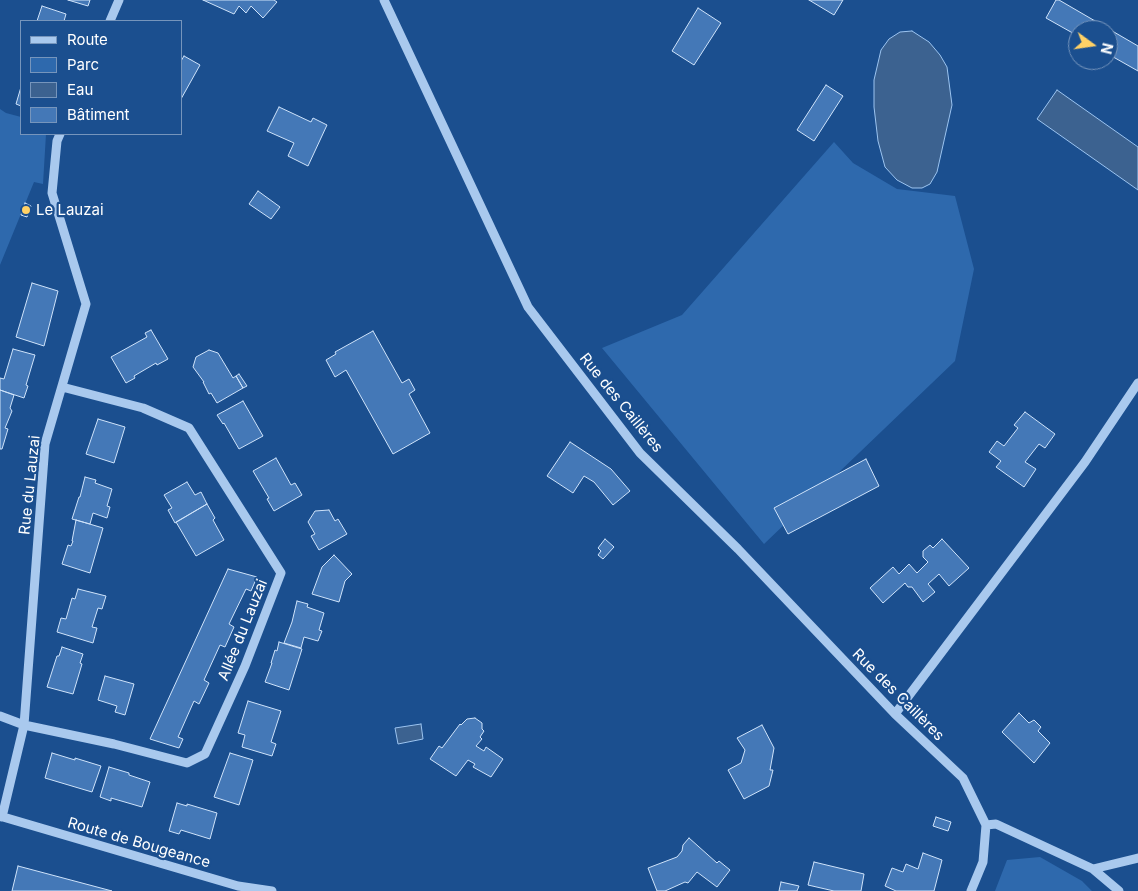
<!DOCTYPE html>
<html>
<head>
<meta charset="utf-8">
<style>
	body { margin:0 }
	#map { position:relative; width:1138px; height:891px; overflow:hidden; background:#1b4f8f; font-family:Inter,sans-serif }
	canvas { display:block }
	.legend { position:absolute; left:20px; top:20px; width:162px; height:115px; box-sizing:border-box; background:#1b4f8f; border:1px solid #7695bc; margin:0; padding:6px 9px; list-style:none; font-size:15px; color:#fff }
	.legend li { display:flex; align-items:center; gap:10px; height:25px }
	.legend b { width:25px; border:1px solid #7695bc }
	.north { position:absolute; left:1068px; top:20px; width:50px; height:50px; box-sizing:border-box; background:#1b4f8f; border:1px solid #7695bc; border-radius:50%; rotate:104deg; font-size:14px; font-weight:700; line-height:20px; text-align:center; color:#fff }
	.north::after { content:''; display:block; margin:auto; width:18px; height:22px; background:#ffd166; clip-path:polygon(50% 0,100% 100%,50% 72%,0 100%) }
</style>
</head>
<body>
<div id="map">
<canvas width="1138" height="891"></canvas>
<ul class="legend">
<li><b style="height:6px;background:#a9c9ee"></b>Route</li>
<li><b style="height:14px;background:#2e69ad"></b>Parc</li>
<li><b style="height:14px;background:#3c6290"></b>Eau</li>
<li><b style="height:14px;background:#4478b7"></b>Bâtiment</li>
</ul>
<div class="north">N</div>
</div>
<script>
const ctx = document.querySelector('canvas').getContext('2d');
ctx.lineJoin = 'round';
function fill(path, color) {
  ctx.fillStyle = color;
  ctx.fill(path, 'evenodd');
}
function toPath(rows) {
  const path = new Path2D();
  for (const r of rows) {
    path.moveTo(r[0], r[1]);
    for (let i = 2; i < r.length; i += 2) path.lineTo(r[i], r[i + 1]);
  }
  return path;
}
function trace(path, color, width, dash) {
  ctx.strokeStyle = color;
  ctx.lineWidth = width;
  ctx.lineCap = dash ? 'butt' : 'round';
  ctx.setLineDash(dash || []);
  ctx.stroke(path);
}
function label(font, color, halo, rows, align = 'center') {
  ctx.font = font + ' Inter,sans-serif';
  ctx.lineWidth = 4.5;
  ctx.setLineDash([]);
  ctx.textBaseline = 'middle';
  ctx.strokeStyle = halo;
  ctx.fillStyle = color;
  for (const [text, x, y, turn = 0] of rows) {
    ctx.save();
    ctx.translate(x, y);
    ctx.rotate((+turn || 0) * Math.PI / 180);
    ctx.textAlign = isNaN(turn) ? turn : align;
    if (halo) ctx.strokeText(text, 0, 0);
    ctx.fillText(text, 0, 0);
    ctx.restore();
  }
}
fill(toPath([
	[0,109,6,113,21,117,21,134,46,134,43,184,34,182,0,265],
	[834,142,853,163,897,189,955,196,974,269,955,361,764,544,602,348,682,315],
	[1040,857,1082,881,1092,891,995,891,1007,860]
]), '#2e69ad');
const water = toPath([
	[912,31,929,42,940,55,947,67,952,105,937,172,930,184,922,188,912,188,897,180,885,167,878,141,874,107,874,80,881,50,889,39,900,32,912,31],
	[1057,90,1138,147,1138,190,1037,119,1057,90],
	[421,724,423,739,398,744,395,728,421,724]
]);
fill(water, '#3c6290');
trace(water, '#9cc4f0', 1);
const building = toPath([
	[68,0,90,0,88,6,68,0],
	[203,0,274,0,277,2,263,18,251,6,246,13,239,6,234,14,203,0],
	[809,0,843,0,834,15,809,0],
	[1056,0,1059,0,1138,46,1138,71,1108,54,1108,30,1078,30,1078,36,1046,18,1056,0],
	[42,6,66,14,64,21,37,21,42,6],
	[698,8,721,23,694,65,672,51,698,8],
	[184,56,200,65,181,99,181,61,184,56],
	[826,85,843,96,814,141,797,130,826,85],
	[21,87,21,106,16,104,21,87],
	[279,107,311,122,313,118,327,125,308,166,288,156,294,143,267,131,279,107],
	[258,191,280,207,271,219,249,204,258,191],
	[25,203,31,206,27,217,21,215,25,203],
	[32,283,58,291,44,346,16,337,32,283],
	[151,330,168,359,157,365,156,363,134,376,135,378,126,383,111,357,147,337,145,333,151,330],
	[373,331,402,383,409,379,415,390,409,394,430,433,393,454,346,370,335,377,326,360,336,354,335,352,373,331],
	[13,349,35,355,26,385,28,386,24,398,0,390,0,378,4,379,13,349],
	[209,350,218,353,233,378,236,376,243,388,217,403,211,393,209,394,203,382,204,382,193,367,196,357,209,350],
	[239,374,247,386,243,388,236,376,239,374],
	[0,390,14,395,10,408,12,411,5,428,8,429,2,449,0,449,0,390],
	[243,401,263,436,239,449,224,423,223,424,217,415,243,401],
	[1025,412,1055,434,1045,448,1039,444,1025,462,1036,469,1024,487,996,467,1001,461,989,452,997,441,1004,446,1018,428,1014,425,1025,412],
	[98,419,125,427,114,463,86,454,98,419],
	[570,442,611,469,630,491,613,505,594,482,584,476,573,493,547,476,570,442],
	[276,458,291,485,295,483,302,495,274,511,267,499,269,498,253,471,276,458],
	[866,459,879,486,788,534,774,508,866,459],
	[85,477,96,480,95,483,112,489,107,506,110,507,107,518,93,513,90,524,72,519,79,497,80,497,85,477],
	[187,482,195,495,201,492,207,504,175,523,168,510,172,508,164,495,187,482],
	[207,504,215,518,213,520,224,540,196,556,176,522,207,504],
	[329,510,335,521,338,519,347,534,319,550,311,536,315,534,308,522,315,511,329,510],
	[76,520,103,528,90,573,62,564,68,545,71,546,73,541,72,541,76,520],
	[605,539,614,547,603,559,598,555,601,551,598,548,605,539],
	[942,539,969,568,949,586,939,574,928,584,935,592,923,602,912,587,908,587,905,583,883,603,870,588,893,567,899,574,909,564,917,573,928,562,923,557,923,551,930,545,933,548,942,539],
	[334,555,352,574,345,581,339,602,312,594,322,567,334,555],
	[228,569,257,577,251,591,246,589,229,624,234,627,225,647,220,645,204,680,209,683,199,704,194,701,178,737,183,739,179,748,150,739,228,569],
	[78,589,106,596,102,609,98,608,92,627,97,628,93,643,57,632,61,618,66,619,72,598,75,599,78,589],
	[297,601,308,604,307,607,324,613,319,630,322,631,318,641,304,637,301,648,284,643,292,622,297,601],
	[279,642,302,649,289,690,265,682,272,663,271,663,275,650,277,651,279,642],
	[62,647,83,654,80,663,82,664,73,694,47,687,57,656,59,656,62,647],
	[105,676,134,684,125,715,115,712,117,706,98,700,105,676],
	[248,701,281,711,271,742,276,744,272,756,242,747,245,735,238,733,248,701],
	[1019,713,1029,723,1034,720,1041,727,1038,731,1050,743,1034,763,1002,732,1019,713],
	[475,718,482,723,482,729,484,731,480,737,482,739,476,746,484,751,486,747,503,759,491,777,473,767,475,764,468,760,456,776,430,759,439,746,442,748,460,724,461,725,467,719,475,718],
	[762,725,774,748,770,770,773,770,769,786,744,799,728,770,741,763,745,750,737,738,762,725],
	[52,753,75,760,75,758,101,766,92,792,45,778,52,753],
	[230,753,253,760,239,805,214,797,230,753],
	[109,767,129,773,129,775,150,782,142,807,111,798,111,801,100,797,109,767],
	[177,803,187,806,187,804,217,813,210,839,181,830,179,834,169,831,177,803],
	[936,817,951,822,948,831,933,826,936,817],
	[689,838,717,863,719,861,730,870,717,887,697,872,688,883,685,882,665,891,657,891,648,868,677,857,682,851,683,845,689,838],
	[923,853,942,860,934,891,896,891,885,886,892,868,903,872,906,864,918,869,923,853],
	[814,862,864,874,861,891,834,891,808,885,814,862],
	[18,866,112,891,12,891,18,866],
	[781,882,799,886,797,891,779,891,781,882]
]);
fill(building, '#4478b7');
trace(building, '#cfe3fa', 1);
trace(toPath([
	[384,0,528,307,640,453,738,549,895,714,963,778,986,825],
	[110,21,119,0],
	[895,714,1085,462,1138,383],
	[0,716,24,725,114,744,187,763,205,754,245,666,281,573,189,428,143,408,62,387],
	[0,816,238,886,272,891],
	[2,817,24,725,45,444,86,304,52,193,57,141,60,134],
	[986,825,996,824,1093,869,1119,891],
	[1093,869,1138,858],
	[971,891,983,862,986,825]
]), '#a9c9ee', 9);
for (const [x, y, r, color] of [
	[26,210,5,"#ffd166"]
]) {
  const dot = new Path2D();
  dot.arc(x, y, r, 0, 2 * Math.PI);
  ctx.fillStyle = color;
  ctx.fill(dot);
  trace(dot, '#1b4f8f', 2);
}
label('15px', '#fff', '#1b4f8f', [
	["Le Lauzai",36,210]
], 'left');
label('15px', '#fff', '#1b4f8f', [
	["Rue des Caillères",621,403,51],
	["Rue du Lauzai",30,485,-84],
	["Allée du Lauzai",243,630,-68],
	["Rue des Caillères",898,695,45],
	["Route de Bougeance",139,843,16]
]);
</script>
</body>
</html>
